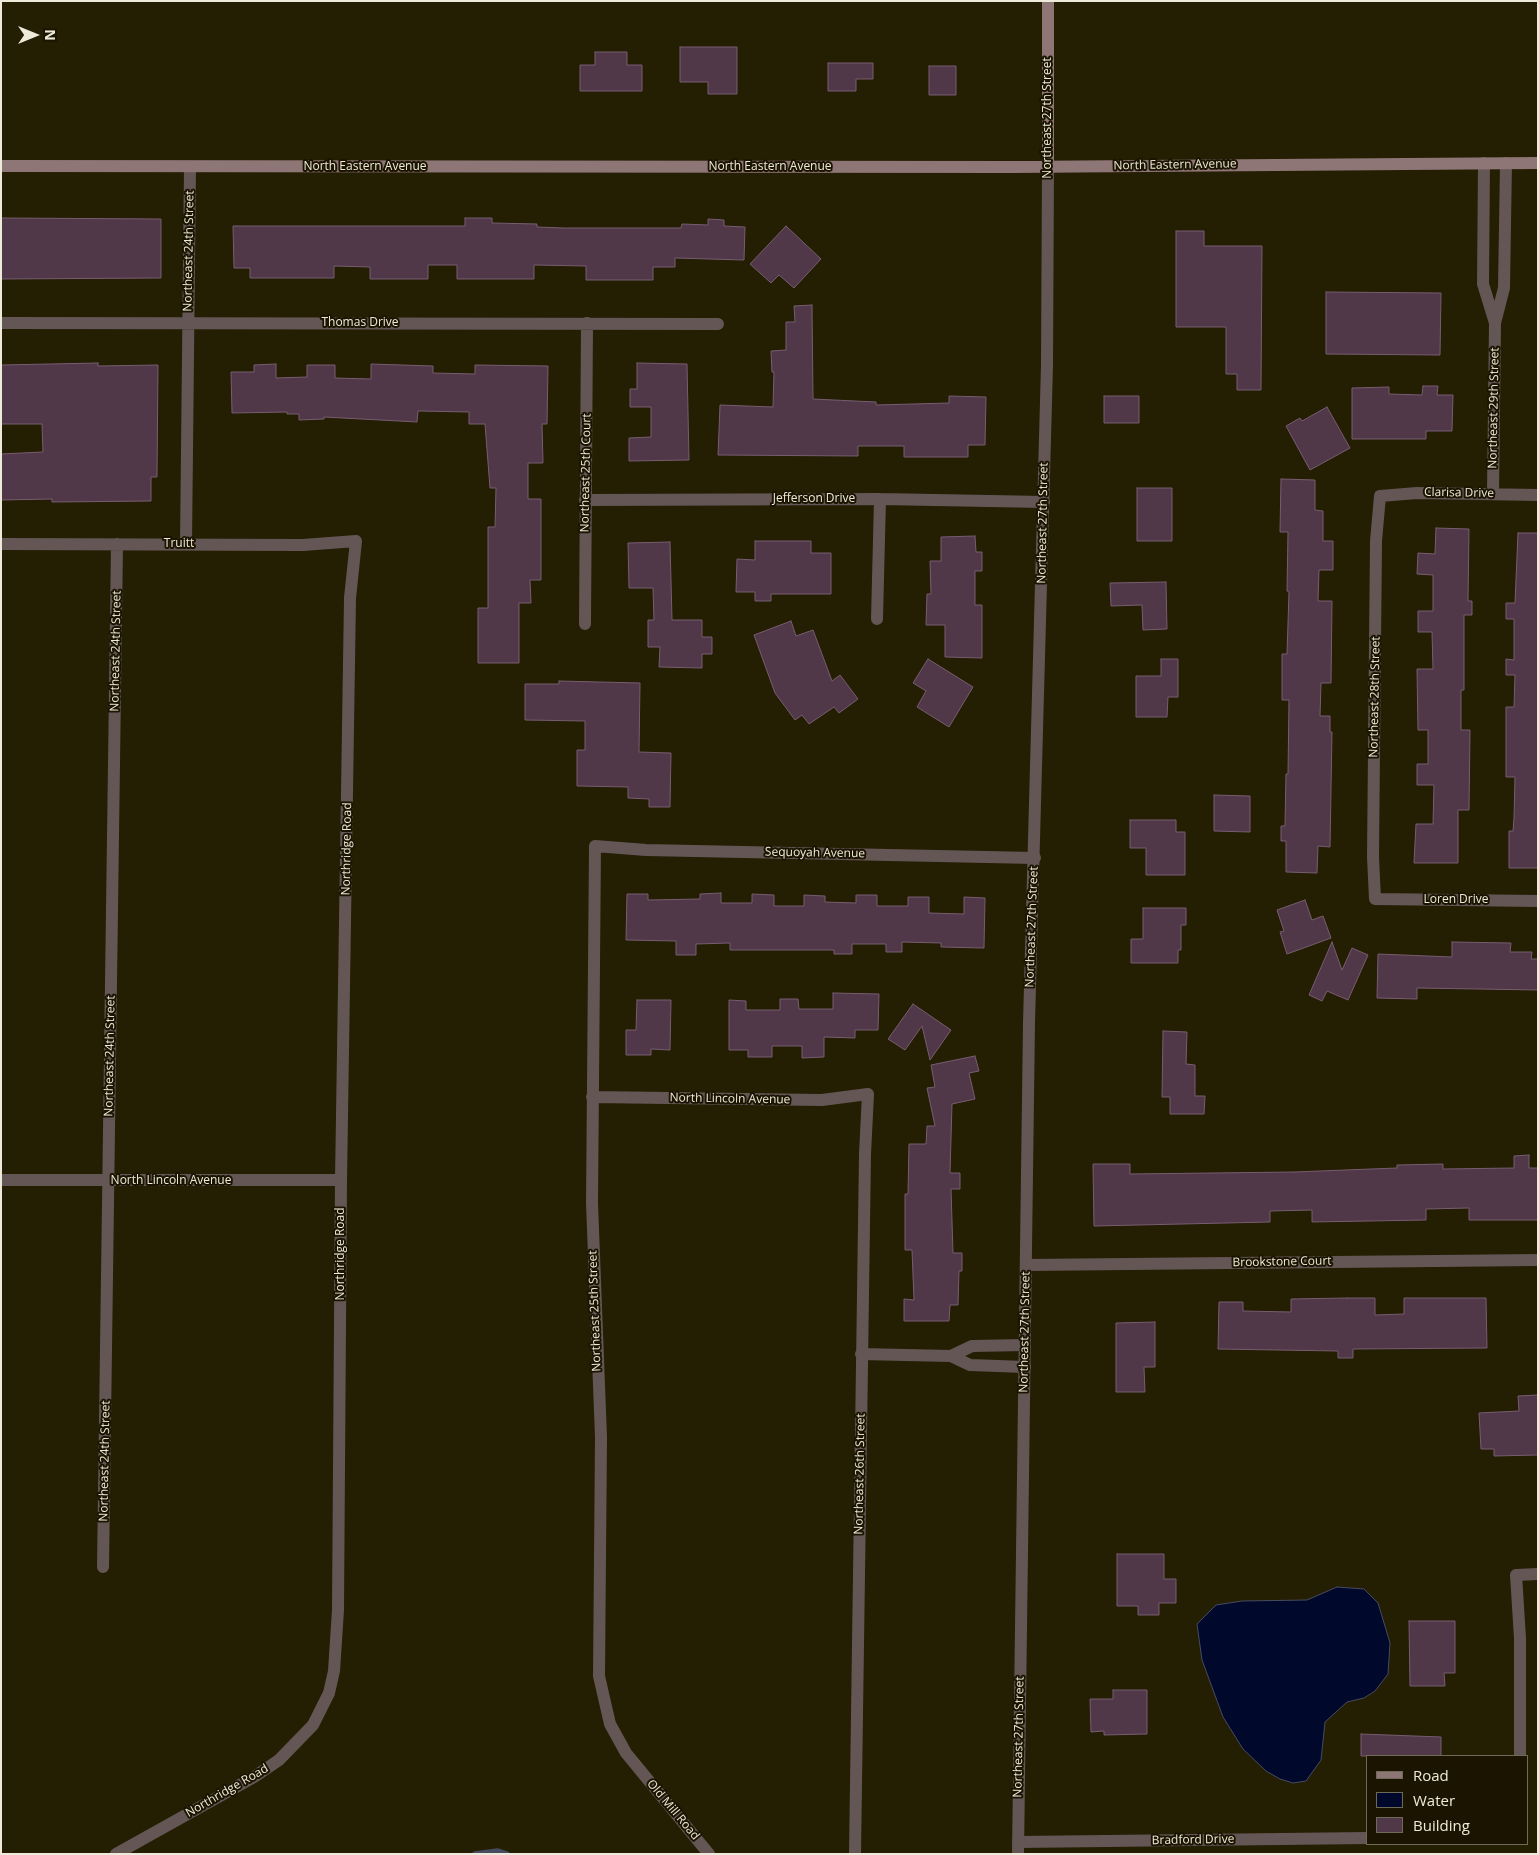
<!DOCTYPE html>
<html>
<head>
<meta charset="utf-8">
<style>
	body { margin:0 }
	#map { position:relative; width:1539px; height:1855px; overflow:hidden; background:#241e02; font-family:"Open Sans",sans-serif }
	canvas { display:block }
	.frame { position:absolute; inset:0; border:2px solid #eeead9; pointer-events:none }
	.legend { position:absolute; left:1366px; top:1755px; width:162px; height:90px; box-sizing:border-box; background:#1b1400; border:1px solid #6f6a57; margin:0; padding:6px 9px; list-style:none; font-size:15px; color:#eeead9 }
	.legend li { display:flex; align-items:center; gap:10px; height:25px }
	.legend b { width:25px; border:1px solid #6f6a57 }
	.north { position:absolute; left:10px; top:10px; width:50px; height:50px; -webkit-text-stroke:4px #1b1400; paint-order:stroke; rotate:90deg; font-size:14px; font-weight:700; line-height:20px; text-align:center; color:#eeead9 }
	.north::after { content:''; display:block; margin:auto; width:18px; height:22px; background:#eeead9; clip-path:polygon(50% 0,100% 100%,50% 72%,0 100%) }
</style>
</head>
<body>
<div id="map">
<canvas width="1539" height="1855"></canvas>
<div class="frame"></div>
<ul class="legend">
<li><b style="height:6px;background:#8e7676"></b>Road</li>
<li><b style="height:14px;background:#00092c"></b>Water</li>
<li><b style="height:14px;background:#503849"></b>Building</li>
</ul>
<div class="north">N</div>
</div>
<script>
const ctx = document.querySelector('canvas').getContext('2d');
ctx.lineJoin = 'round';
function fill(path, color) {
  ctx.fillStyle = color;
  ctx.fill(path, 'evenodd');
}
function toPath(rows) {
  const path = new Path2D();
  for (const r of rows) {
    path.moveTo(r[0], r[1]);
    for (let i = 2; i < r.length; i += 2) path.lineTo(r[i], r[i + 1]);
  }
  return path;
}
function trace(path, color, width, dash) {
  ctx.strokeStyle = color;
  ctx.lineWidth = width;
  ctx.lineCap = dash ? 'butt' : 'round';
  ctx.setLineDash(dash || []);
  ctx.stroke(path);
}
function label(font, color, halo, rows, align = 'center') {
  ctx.font = font + ' "Open Sans",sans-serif';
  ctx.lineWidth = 4;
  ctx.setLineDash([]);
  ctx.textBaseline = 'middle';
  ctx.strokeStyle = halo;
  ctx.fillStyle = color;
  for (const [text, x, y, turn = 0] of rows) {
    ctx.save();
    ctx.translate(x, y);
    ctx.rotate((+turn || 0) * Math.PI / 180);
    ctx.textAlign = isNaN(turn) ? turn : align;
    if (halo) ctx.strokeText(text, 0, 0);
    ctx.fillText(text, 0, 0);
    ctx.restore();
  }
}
const water = toPath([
	[1337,1587,1364,1589,1378,1603,1390,1643,1388,1674,1375,1691,1364,1698,1347,1702,1325,1722,1321,1760,1306,1781,1293,1783,1280,1779,1266,1771,1243,1749,1223,1717,1202,1660,1197,1624,1216,1605,1242,1601,1307,1600,1337,1587]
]);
fill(water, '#00092c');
trace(water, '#474c60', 1);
trace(toPath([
	[475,1854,498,1851,507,1854]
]), '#474c60', 5.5);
const building = toPath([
	[680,47,737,47,737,94,708,94,708,82,680,82,680,47],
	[595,52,627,52,627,65,642,65,642,91,580,91,580,65,595,65,595,52],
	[828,63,873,63,873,79,856,79,856,91,828,91,828,63],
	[929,66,956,66,956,95,929,95,929,66],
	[1,218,161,219,161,278,1,279,1,218],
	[465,218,492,218,492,223,537,224,537,227,564,228,681,228,682,224,708,225,708,219,724,220,724,226,745,227,744,260,675,258,675,267,653,267,653,280,586,280,586,266,534,265,534,279,457,279,457,265,428,265,428,279,370,279,370,267,334,266,334,278,250,278,250,268,234,268,233,226,465,226,465,218],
	[786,226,821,259,794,288,779,275,771,283,750,264,786,226],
	[1176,231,1204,231,1204,246,1262,246,1261,390,1237,390,1237,374,1226,374,1226,327,1176,327,1176,231],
	[1326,292,1441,293,1440,355,1326,354,1326,292],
	[812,305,813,399,876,402,876,405,949,403,949,396,986,397,985,445,968,445,968,457,904,457,904,446,858,446,858,456,718,455,720,405,773,407,774,372,772,372,771,351,786,350,786,322,795,322,794,306,812,305],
	[98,363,98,366,158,365,157,477,151,477,151,501,52,502,52,499,1,500,1,454,43,452,42,424,1,424,1,365,98,363],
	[637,363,687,364,689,460,629,461,629,438,651,437,651,407,630,407,630,389,637,389,637,363],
	[276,364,276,378,307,377,307,365,335,365,335,378,371,379,371,364,433,366,433,373,475,374,475,365,548,366,547,424,542,424,543,463,528,463,528,499,541,499,541,580,530,580,531,603,519,603,519,663,478,663,478,608,488,608,488,527,495,527,496,488,490,488,485,424,469,424,469,412,418,411,417,422,324,417,324,419,299,420,299,414,287,414,287,412,232,413,231,372,254,372,254,365,276,364],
	[1423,386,1438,386,1437,395,1453,395,1452,431,1426,431,1426,439,1352,439,1352,388,1389,387,1389,394,1422,395,1423,386],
	[1104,396,1139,396,1139,423,1104,423,1104,396],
	[1327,407,1350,448,1310,470,1286,426,1300,418,1302,421,1327,407],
	[1281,479,1315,480,1315,510,1323,511,1323,541,1333,541,1333,570,1319,570,1318,601,1332,601,1331,683,1321,683,1320,716,1330,716,1330,732,1332,732,1330,847,1318,846,1317,873,1286,872,1286,841,1281,841,1281,826,1285,826,1286,774,1288,774,1289,700,1282,700,1282,654,1287,654,1289,592,1287,591,1288,532,1280,532,1281,479],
	[1137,488,1172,488,1172,541,1137,541,1137,488],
	[1436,528,1469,529,1468,601,1472,601,1472,615,1464,615,1464,690,1461,690,1461,730,1470,730,1469,810,1458,810,1458,863,1414,863,1416,824,1433,824,1434,785,1417,785,1417,764,1428,764,1428,730,1418,730,1417,669,1433,669,1432,632,1418,632,1418,611,1433,611,1433,575,1417,574,1418,553,1435,554,1436,528],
	[1518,533,1538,533,1538,868,1509,868,1509,831,1513,831,1514,818,1515,777,1506,777,1506,707,1514,707,1515,675,1506,675,1506,659,1514,660,1514,619,1506,619,1506,603,1515,603,1518,533],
	[975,536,976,552,982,552,982,571,975,571,975,605,982,605,982,658,945,657,945,625,926,625,927,594,931,594,930,561,941,561,941,537,975,536],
	[755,541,811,541,811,553,831,553,831,594,771,594,771,601,755,601,755,592,736,592,737,559,755,560,755,541],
	[670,542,672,620,702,620,702,637,712,637,712,654,702,654,702,668,659,667,660,647,648,647,648,620,654,620,653,588,629,588,628,543,670,542],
	[1166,582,1167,629,1143,630,1142,605,1111,606,1110,583,1166,582],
	[791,621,796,636,813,630,832,681,840,675,858,699,839,713,834,707,809,724,802,715,795,720,775,693,754,635,791,621],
	[928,659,973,687,949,727,917,707,926,691,913,683,928,659],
	[1161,659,1178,659,1178,697,1168,697,1167,717,1136,717,1136,676,1161,676,1161,659],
	[559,681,640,683,639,752,671,753,670,807,649,807,649,799,628,798,628,787,577,786,577,750,585,750,585,721,525,720,525,684,559,684,559,681],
	[1214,795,1250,796,1250,832,1214,831,1214,795],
	[1130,820,1176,820,1176,832,1185,832,1185,875,1146,875,1146,848,1130,848,1130,820],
	[721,893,721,903,752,903,752,894,774,895,774,906,804,906,804,895,825,896,825,902,856,903,856,895,877,895,877,906,908,906,908,897,929,897,929,913,964,914,964,897,985,898,984,948,941,947,941,943,902,942,902,952,886,952,886,944,852,944,852,954,834,954,834,950,730,950,730,943,696,944,696,955,676,955,676,941,626,940,627,894,648,894,648,900,700,899,700,894,721,893],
	[1305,900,1312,920,1323,916,1331,938,1287,954,1280,932,1284,931,1277,910,1305,900],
	[1143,908,1186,908,1186,925,1181,925,1181,950,1178,950,1178,963,1131,963,1131,939,1143,939,1143,908],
	[1332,942,1342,970,1352,948,1368,955,1348,1000,1327,991,1322,1001,1309,995,1332,942],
	[1452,942,1511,943,1510,952,1532,952,1531,959,1538,959,1538,990,1417,988,1417,999,1377,998,1378,954,1452,957,1452,942],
	[833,993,879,994,878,1030,855,1030,855,1038,824,1037,824,1057,802,1058,802,1046,772,1046,772,1057,748,1057,748,1050,729,1050,729,1000,746,1001,746,1010,780,1010,780,999,798,999,799,1009,833,1009,833,993],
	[637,1000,671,1000,670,1050,651,1049,651,1055,626,1055,626,1030,636,1030,637,1000],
	[913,1004,951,1030,930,1060,922,1026,905,1050,888,1039,913,1004],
	[1163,1031,1187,1032,1186,1064,1195,1065,1195,1096,1205,1096,1204,1114,1170,1114,1170,1097,1162,1097,1163,1031],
	[975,1056,979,1071,969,1073,975,1099,952,1104,950,1173,960,1173,960,1189,951,1189,953,1253,962,1253,962,1271,959,1271,958,1305,950,1305,949,1321,904,1321,904,1299,914,1300,912,1250,905,1250,905,1194,908,1194,909,1144,926,1144,927,1126,935,1126,927,1088,935,1087,931,1065,975,1056],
	[1529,1155,1529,1168,1538,1168,1538,1220,1469,1220,1469,1208,1426,1209,1426,1220,1312,1222,1312,1210,1270,1211,1270,1222,1094,1226,1093,1164,1130,1164,1130,1174,1294,1172,1397,1168,1397,1165,1443,1164,1443,1169,1514,1168,1514,1156,1529,1155],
	[1347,1298,1375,1298,1375,1315,1404,1314,1404,1298,1486,1298,1487,1348,1353,1349,1353,1358,1338,1358,1338,1351,1218,1349,1219,1302,1243,1302,1243,1311,1291,1312,1291,1299,1347,1298],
	[1155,1322,1155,1367,1144,1367,1145,1392,1116,1392,1116,1323,1155,1322],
	[1538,1395,1538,1455,1494,1456,1494,1449,1481,1449,1479,1413,1519,1411,1518,1396,1538,1395],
	[1117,1554,1164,1554,1164,1579,1176,1579,1176,1603,1159,1603,1159,1615,1138,1615,1138,1606,1117,1606,1117,1554],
	[1409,1621,1455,1621,1455,1673,1444,1673,1445,1686,1410,1686,1409,1621],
	[1113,1690,1147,1690,1147,1734,1104,1735,1104,1731,1091,1732,1090,1699,1113,1699,1113,1690],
	[1361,1734,1441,1737,1441,1756,1361,1756,1361,1734]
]);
fill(building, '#503849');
trace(building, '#775d70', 1);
trace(toPath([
	[1484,163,1483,284,1495,323],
	[1,323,718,324],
	[1493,494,1495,323,1504,288,1506,163],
	[1538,495,1417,493,1380,496,1376,541,1373,857,1375,899,1538,901],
	[585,500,880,499,1044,502],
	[1,544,303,545,356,541,350,598,341,1180,338,1610,334,1671,329,1693,313,1725,279,1760,254,1777,116,1854],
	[186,544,190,167],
	[877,619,880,499],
	[585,624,587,323],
	[592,1097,822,1100,868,1094,865,1154,855,1854],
	[1,1180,341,1180],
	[1026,1265,1538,1260],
	[861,1354,951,1356,972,1346,1025,1345],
	[951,1356,970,1365,1025,1367],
	[103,1567,117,544],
	[1520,1756,1520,1638,1516,1575,1538,1574],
	[1018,1842,1368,1838],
	[709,1854,626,1753,610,1724,599,1676,601,1437,592,1203,595,846,646,850,1035,858]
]), '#655656', 12);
trace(toPath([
	[1018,1854,1029,1022,1047,365,1048,166]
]), '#655656', 12);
trace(toPath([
	[1048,1,1048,166],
	[1,166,1012,167,1538,163]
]), '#8e7676', 12);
label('12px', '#eeead9', '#1b1400', [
	["Northeast 27th Street",1048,118,-90],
	["North Eastern Avenue",1175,165,-1],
	["North Eastern Avenue",365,167],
	["North Eastern Avenue",770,167],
	["Northeast 24th Street",189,251,-89],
	["Thomas Drive",360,323],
	["Northeast 29th Street",1494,408,-89],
	["Northeast 25th Court",586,473,-89],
	["Clarisa Drive",1459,493,1],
	["Jefferson Drive",814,499],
	["Northeast 27th Street",1043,523,-89],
	["Truitt",179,544],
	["Northeast 24th Street",116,651,-89],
	["Northeast 28th Street",1375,697,-89],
	["Northridge Road",347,849,-89],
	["Sequoyah Avenue",815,853,1],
	["Loren Drive",1456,900],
	["Northeast 27th Street",1032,927,-88],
	["Northeast 24th Street",110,1056,-89],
	["North Lincoln Avenue",730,1099,1],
	["North Lincoln Avenue",171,1181],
	["Northridge Road",341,1254,-90],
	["Brookstone Court",1282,1262,-1],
	["Northeast 25th Street",595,1311,-92],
	["Northeast 27th Street",1025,1332,-89],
	["Northeast 24th Street",105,1461,-89],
	["Northeast 26th Street",860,1474,-89],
	["Northeast 27th Street",1019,1737,-89],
	["Northridge Road",227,1791,-30],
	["Old Mill Road",673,1810,50],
	["Bradford Drive",1193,1840,-1]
]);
</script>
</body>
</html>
